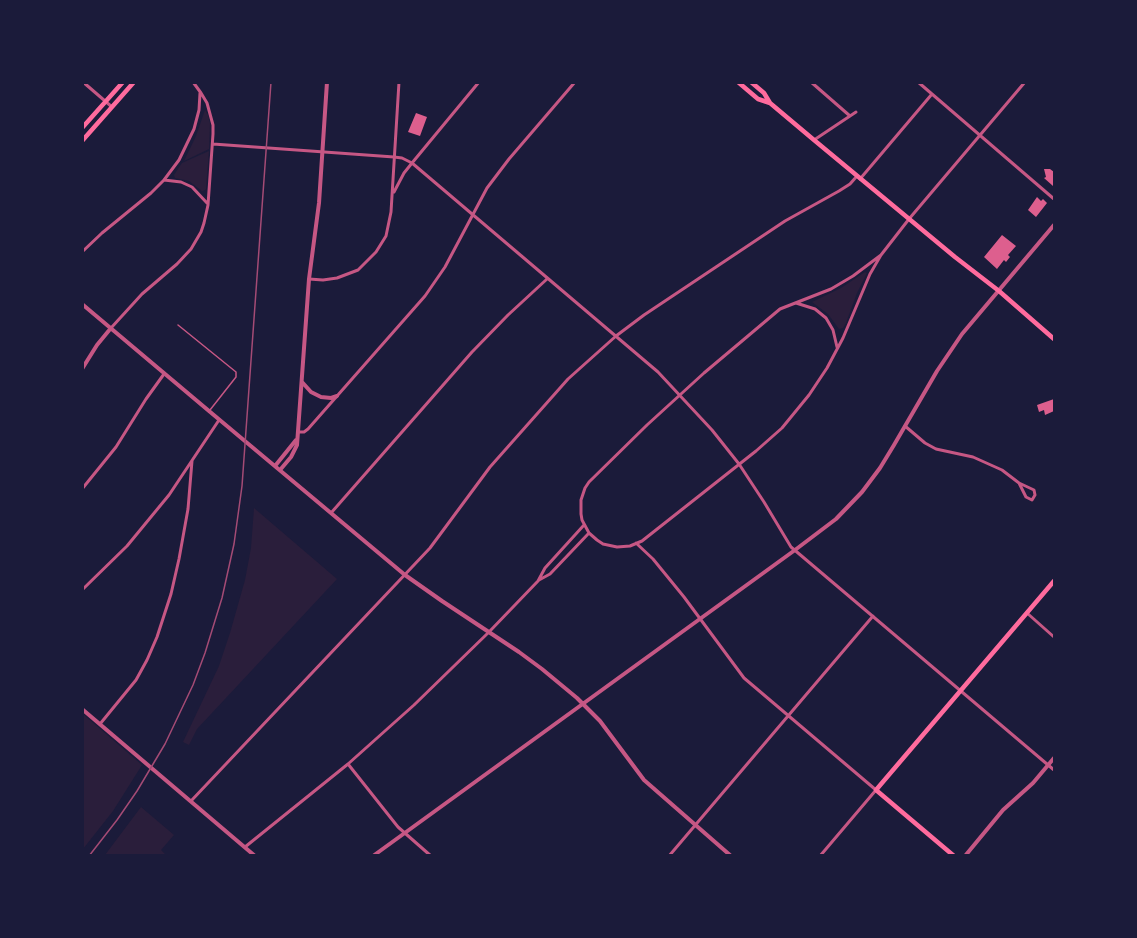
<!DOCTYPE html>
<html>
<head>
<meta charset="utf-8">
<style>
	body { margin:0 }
	#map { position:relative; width:1137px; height:938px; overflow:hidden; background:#1b1b3a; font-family:"Sofia Sans Condensed",sans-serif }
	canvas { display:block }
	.frame { position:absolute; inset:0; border:84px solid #1b1b3a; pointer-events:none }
</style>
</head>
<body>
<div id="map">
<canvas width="1137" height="938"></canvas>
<div class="frame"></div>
</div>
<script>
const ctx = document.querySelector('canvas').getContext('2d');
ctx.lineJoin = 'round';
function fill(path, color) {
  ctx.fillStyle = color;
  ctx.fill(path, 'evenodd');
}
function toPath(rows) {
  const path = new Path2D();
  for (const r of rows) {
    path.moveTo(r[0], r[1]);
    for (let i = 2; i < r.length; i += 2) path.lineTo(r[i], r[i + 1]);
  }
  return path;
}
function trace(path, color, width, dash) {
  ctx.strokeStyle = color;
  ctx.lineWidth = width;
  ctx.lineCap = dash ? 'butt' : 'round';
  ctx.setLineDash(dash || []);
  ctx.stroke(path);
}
fill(toPath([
	[205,110,208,115,210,124,209,149,184,161,196,136],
	[209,151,206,189,205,190,202,191,189,181,175,178,174,175,182,163],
	[865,272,867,273,857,293,846,323,843,328,839,329,828,314,812,302,841,288],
	[254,508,337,579,197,729,189,745,183,742,219,666,230,633,245,580,251,548],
	[83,714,142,765,113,811,83,849],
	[141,807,174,835,161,850,166,855,105,855]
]), '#2a1e3b');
fill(toPath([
	[416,113,427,117,420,136,408,132],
	[1044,169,1050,169,1054,172,1054,184,1053,186,1044,178,1046,177],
	[1037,197,1041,201,1043,199,1047,203,1036,217,1028,210],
	[1002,235,1016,246,1008,255,1010,257,1006,262,1004,260,997,269,984,257],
	[1054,399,1054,411,1045,415,1044,410,1039,412,1037,405]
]), '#dd5f8e');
trace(toPath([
	[178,325,236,372,236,377,210,410]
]), '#c65784', 1.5);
trace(toPath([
	[83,82,112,107],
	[811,82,850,116],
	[918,82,1054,199],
	[814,140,856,112],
	[213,144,394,157,402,158,412,163,658,372,712,430,739,464,764,502,791,547,1054,770],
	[860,179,932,94],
	[164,180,179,160,194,129,199,110,200,93],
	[394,192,404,173,412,163,479,82],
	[82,252,102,233,151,193,164,180,181,182,192,187,207,203],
	[881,255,853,276,831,289,780,309,704,373,647,425,589,482,585,488,581,500,581,514,582,520,589,533,597,540,603,544,617,547,630,546,642,541,756,451,782,428,809,395,827,368,843,338,870,274,881,255,909,219,1025,82],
	[309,279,323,280,337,278,358,270,376,252,386,236,391,212,399,82],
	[796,303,815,309,826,318,833,330,837,347],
	[111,328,142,294,177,264,191,249,201,232,204,223,208,205,213,134,213,125,207,103,201,93,193,82],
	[905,426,925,443,936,449,973,457,1002,470,1019,483,1034,490,1035,495,1032,500,1026,497,1019,483],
	[298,432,304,432,308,429,425,296,445,267,487,188,509,159,575,82],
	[82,489,116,447,146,399,164,374],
	[331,513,472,352,508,315,547,279],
	[636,543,653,559,684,597,744,678,876,790,820,856],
	[539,580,550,574,589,533],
	[82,590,127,546,169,495,219,420],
	[1027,613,1054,637],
	[100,724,136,680,147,660,157,637,171,594,179,559,188,509,192,461],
	[348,764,398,827,431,856],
	[191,801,430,548,490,467,568,379,616,336,644,315,785,221,839,191,850,184,857,176],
	[245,847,348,764,414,705,489,632,538,581,545,568,584,525],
	[669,856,873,616]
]), '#c65784', 3);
trace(toPath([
	[82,304,209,411,405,575,442,601,519,652,542,669,577,698,600,721,644,780,731,856],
	[82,369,97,345,111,328],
	[302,382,311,392,321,397,331,398,337,396],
	[275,466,296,440],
	[280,470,291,457,297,445,309,279,319,203,327,82],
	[82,709,255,856],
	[373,856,795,550,836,519,862,492,880,468,894,445,937,371,962,334,1054,225],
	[965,856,1003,810,1033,783,1054,758]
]), '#c65784', 4);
trace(toPath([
	[82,128,123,82],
	[82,141,134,82]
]), '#ff6b9d', 4.5);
trace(toPath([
	[738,82,758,99,770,103],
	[751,82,764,93,770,103,814,140,955,257,999,291,1054,339],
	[954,856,876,790,1054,581]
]), '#ff6b9d', 4.5);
trace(toPath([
	[89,856,117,820,137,791,165,744,193,685,205,653,222,598,234,544,242,486,271,82]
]), '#a44b75', 1.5);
</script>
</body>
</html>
